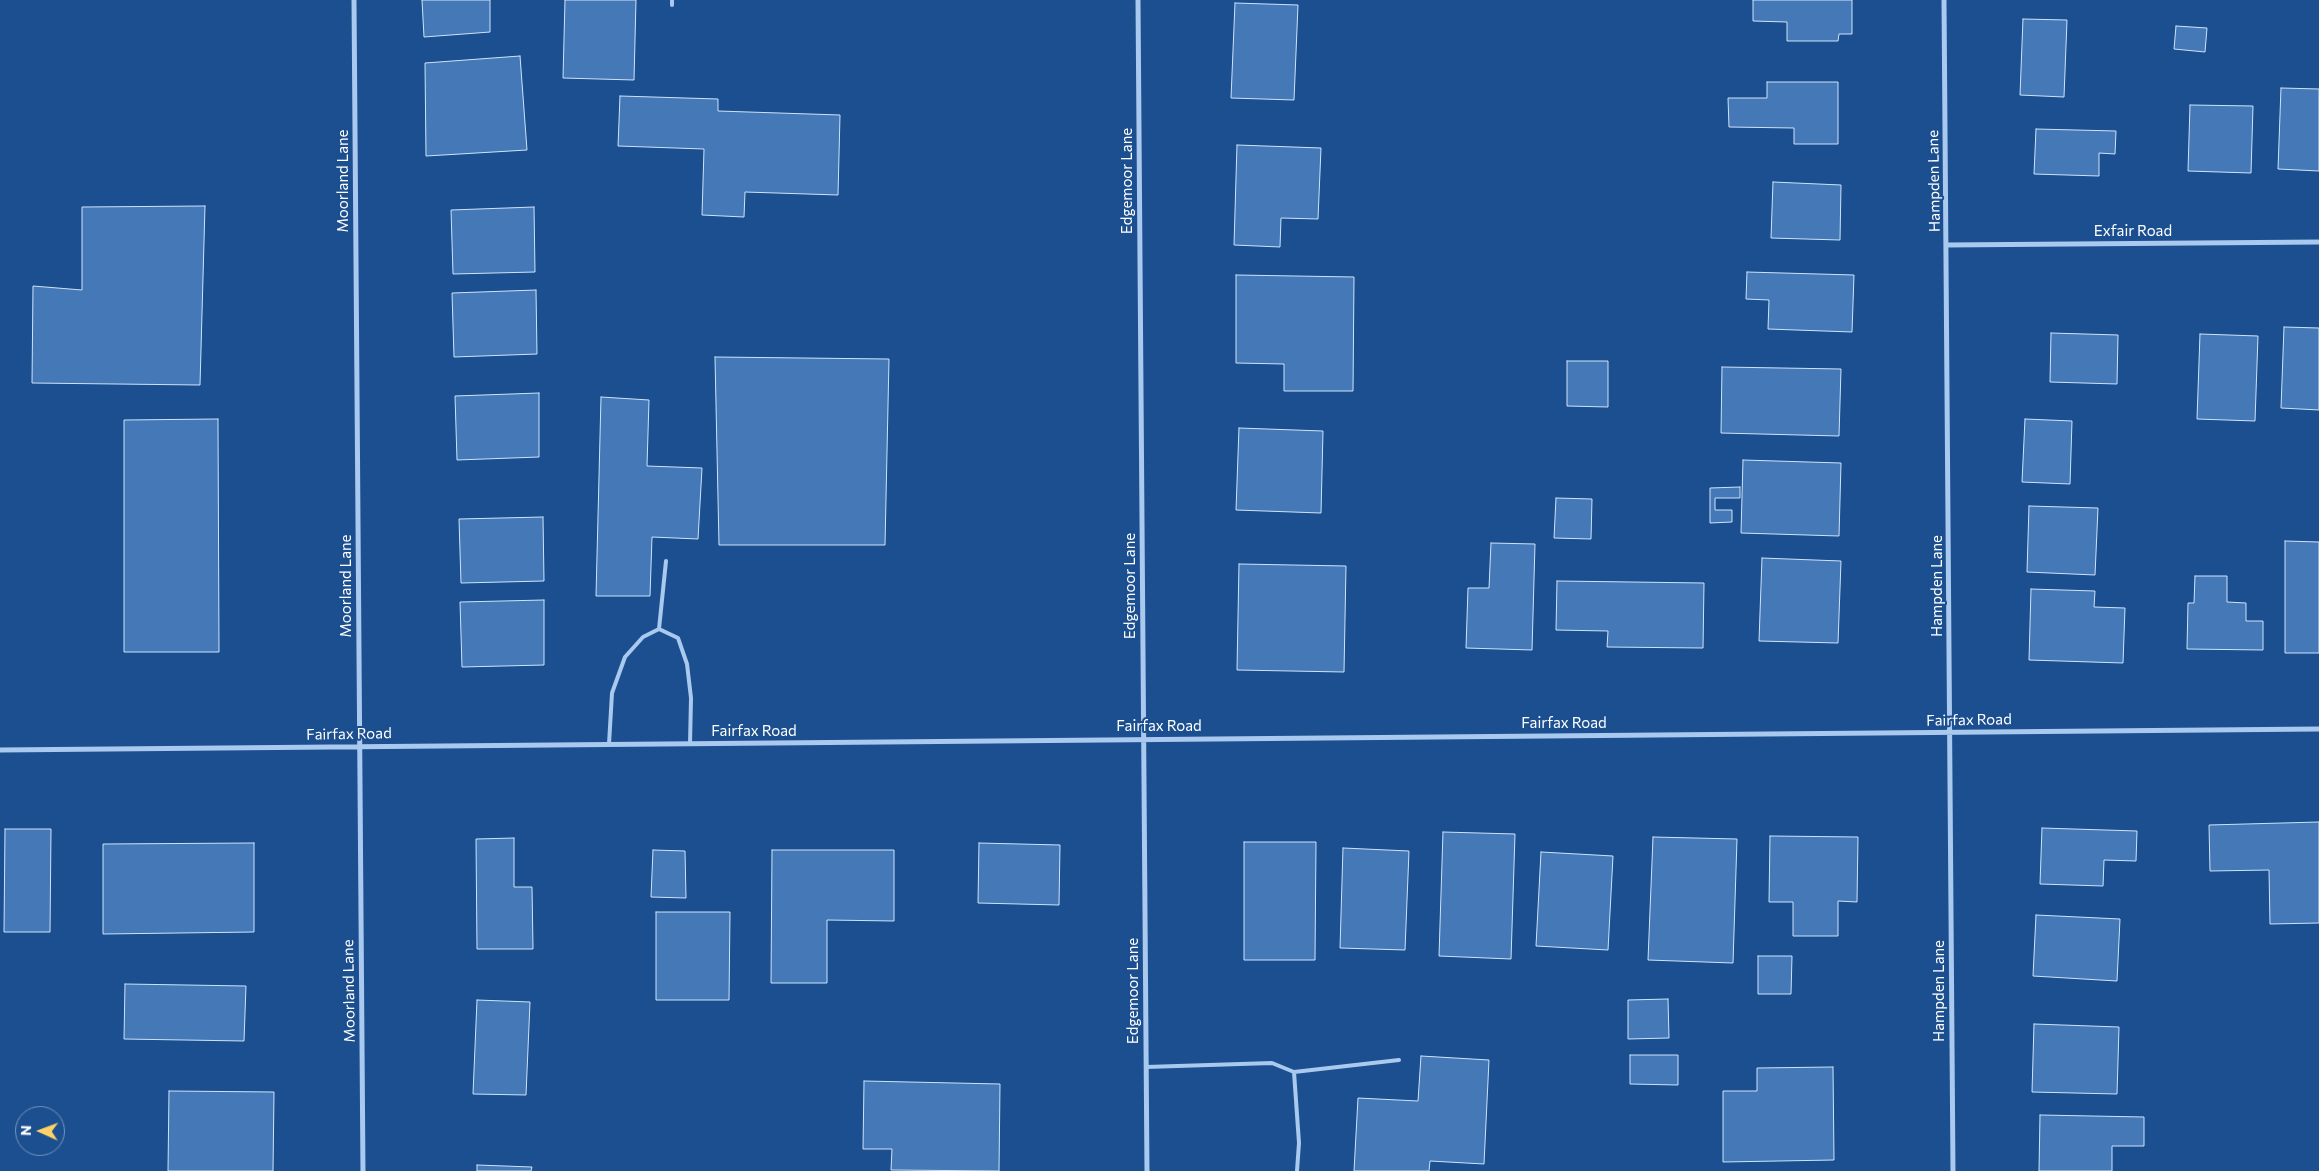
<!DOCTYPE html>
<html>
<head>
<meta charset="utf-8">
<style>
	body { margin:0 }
	#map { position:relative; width:2319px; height:1171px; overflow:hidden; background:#1b4f8f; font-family:Commissioner,sans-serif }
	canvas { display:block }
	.north { position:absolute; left:15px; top:1106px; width:50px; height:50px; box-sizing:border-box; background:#1b4f8f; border:1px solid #7695bc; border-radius:50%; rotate:272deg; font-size:14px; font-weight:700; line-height:20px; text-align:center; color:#fff }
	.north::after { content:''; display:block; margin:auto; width:18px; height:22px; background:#ffd166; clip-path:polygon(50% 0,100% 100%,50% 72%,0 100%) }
</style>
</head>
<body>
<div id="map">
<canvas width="2319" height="1171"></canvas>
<div class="north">N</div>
</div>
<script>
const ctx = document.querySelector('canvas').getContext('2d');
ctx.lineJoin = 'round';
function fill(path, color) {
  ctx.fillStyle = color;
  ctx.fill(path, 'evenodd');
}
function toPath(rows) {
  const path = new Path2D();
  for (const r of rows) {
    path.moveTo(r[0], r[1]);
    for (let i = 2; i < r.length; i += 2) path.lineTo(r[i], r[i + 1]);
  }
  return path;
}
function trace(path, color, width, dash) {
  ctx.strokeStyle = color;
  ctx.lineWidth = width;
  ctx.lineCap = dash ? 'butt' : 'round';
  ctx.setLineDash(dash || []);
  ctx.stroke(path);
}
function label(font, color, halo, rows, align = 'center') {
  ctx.font = font + ' Commissioner,sans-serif';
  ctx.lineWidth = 4;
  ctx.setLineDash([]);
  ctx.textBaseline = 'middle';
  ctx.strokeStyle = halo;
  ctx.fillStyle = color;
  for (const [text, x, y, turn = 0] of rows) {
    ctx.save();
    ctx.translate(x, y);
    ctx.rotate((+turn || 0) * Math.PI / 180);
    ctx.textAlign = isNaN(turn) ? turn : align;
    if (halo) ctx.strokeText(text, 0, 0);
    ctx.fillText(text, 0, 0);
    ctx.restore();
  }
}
const building = toPath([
	[422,0,490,0,490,32,424,37,422,0],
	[565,0,636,0,634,80,563,78,565,0],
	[1753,0,1852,0,1852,34,1839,34,1838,41,1787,41,1787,22,1753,21,1753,0],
	[1235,3,1298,5,1294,100,1231,98,1235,3],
	[2023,19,2067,20,2064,97,2020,95,2023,19],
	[2176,26,2207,28,2205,52,2174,49,2176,26],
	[520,56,527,150,426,156,425,63,520,56],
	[1767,82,1838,82,1838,144,1794,144,1794,128,1729,127,1728,98,1767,98,1767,82],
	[2281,88,2319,89,2319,171,2278,169,2281,88],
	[620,96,718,99,718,111,840,115,838,195,745,192,744,217,702,215,704,149,618,146,620,96],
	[2190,105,2253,106,2251,173,2188,171,2190,105],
	[2036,129,2116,131,2115,154,2099,153,2099,176,2034,174,2036,129],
	[1237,145,1321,148,1318,219,1281,218,1280,247,1234,245,1237,145],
	[1773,182,1841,185,1840,240,1771,238,1773,182],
	[205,206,200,385,32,383,33,286,82,290,82,207,205,206],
	[534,207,535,272,453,274,451,210,534,207],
	[1747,272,1854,275,1852,332,1768,329,1769,300,1746,299,1747,272],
	[1236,275,1354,277,1353,391,1284,391,1284,364,1236,363,1236,275],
	[536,290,537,354,454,357,452,293,536,290],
	[2284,327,2319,328,2319,410,2281,408,2284,327],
	[2051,333,2118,335,2117,384,2050,382,2051,333],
	[2200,334,2258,336,2255,421,2197,419,2200,334],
	[715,357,889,359,885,545,719,545,715,357],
	[1567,361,1608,361,1608,407,1567,406,1567,361],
	[1722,367,1841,369,1839,436,1721,433,1722,367],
	[539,393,539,457,457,460,455,396,539,393],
	[601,397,649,400,647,466,702,468,698,539,652,537,650,596,596,596,601,397],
	[218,419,219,652,124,652,124,420,218,419],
	[2025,419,2072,421,2070,484,2022,482,2025,419],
	[1239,428,1323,431,1321,513,1236,510,1239,428],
	[1743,460,1841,463,1839,536,1741,533,1743,460],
	[1740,487,1740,498,1715,498,1715,510,1732,510,1732,522,1710,523,1710,488,1740,487],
	[1556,498,1592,499,1591,539,1554,538,1556,498],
	[2029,506,2098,508,2095,575,2027,572,2029,506],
	[543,517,544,581,461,583,459,519,543,517],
	[2285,541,2319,542,2319,653,2285,653,2285,541],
	[1491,543,1535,544,1532,650,1466,648,1468,588,1489,588,1491,543],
	[1762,558,1841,561,1838,643,1759,641,1762,558],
	[1239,564,1346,566,1344,672,1237,670,1239,564],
	[2195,576,2227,576,2227,602,2246,603,2246,621,2263,621,2263,650,2187,649,2188,603,2194,603,2195,576],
	[1557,581,1704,583,1703,648,1607,647,1608,631,1556,630,1557,581],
	[2031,589,2095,591,2094,607,2125,608,2123,663,2029,660,2031,589],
	[544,600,544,665,462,667,460,602,544,600],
	[2319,822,2319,923,2270,924,2269,870,2210,871,2209,825,2319,822],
	[2042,828,2137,831,2136,861,2104,860,2103,886,2040,884,2042,828],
	[5,829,51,829,50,932,4,932,5,829],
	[1443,832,1515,834,1511,959,1439,956,1443,832],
	[1770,836,1858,837,1857,902,1838,901,1838,936,1793,936,1793,902,1769,902,1770,836],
	[1653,837,1737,839,1733,963,1648,960,1653,837],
	[514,838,514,887,532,887,533,949,477,949,476,839,514,838],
	[1244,842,1316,842,1315,960,1244,960,1244,842],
	[254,843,254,932,103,934,103,844,254,843],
	[979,843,1060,845,1059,905,978,903,979,843],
	[1343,848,1409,851,1405,950,1340,948,1343,848],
	[653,850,685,851,686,898,651,897,653,850],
	[772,850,894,850,894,921,827,920,827,983,771,983,772,850],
	[1541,852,1613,856,1608,950,1536,946,1541,852],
	[656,912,730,912,729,1000,656,1000,656,912],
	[2036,915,2120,919,2117,981,2033,976,2036,915],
	[1758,956,1792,956,1791,994,1758,994,1758,956],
	[125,984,246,986,244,1041,124,1039,125,984],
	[1668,999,1669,1038,1628,1039,1628,1000,1668,999],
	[477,1000,530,1002,526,1095,473,1094,477,1000],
	[2034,1024,2119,1027,2117,1094,2032,1092,2034,1024],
	[1630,1055,1678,1055,1678,1085,1630,1084,1630,1055],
	[1421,1056,1489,1060,1484,1164,1430,1161,1429,1171,1354,1171,1358,1098,1418,1101,1421,1056],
	[1833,1067,1834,1160,1723,1162,1723,1091,1757,1091,1757,1068,1833,1067],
	[864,1081,1000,1084,999,1171,891,1170,892,1149,863,1149,864,1081],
	[169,1091,274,1092,273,1171,168,1171,169,1091],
	[2040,1115,2144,1117,2144,1146,2112,1146,2112,1171,2039,1171,2040,1115],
	[477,1165,532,1167,531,1171,477,1171,477,1165]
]);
fill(building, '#4478b7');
trace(building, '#cfe3fa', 1);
trace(toPath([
	[672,0,672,5],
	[659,629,666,561],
	[609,744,612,693,625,657,643,637,659,629,678,638,687,664,691,698,690,744],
	[1146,1067,1272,1063,1294,1072,1299,1143,1297,1171],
	[1294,1072,1399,1060]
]), '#a9c9ee', 4);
trace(toPath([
	[354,0,363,1171],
	[1138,0,1147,1171],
	[1944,0,1953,1171],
	[1947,245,2319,242],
	[0,750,2319,729]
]), '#a9c9ee', 5);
label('15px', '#fff', '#1b4f8f', [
	["Moorland Lane",343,181,-90],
	["Edgemoor Lane",1127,181,-90],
	["Hampden Lane",1934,181,-91],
	["Exfair Road",2133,231],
	["Moorland Lane",346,586,-90],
	["Edgemoor Lane",1130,586,-90],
	["Hampden Lane",1937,586,-90],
	["Fairfax Road",1969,720,-1],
	["Fairfax Road",1564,723],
	["Fairfax Road",1159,726],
	["Fairfax Road",754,731],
	["Fairfax Road",349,734,-1],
	["Moorland Lane",349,991,-91],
	["Edgemoor Lane",1133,991,-90],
	["Hampden Lane",1939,991,-90]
]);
</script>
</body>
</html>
